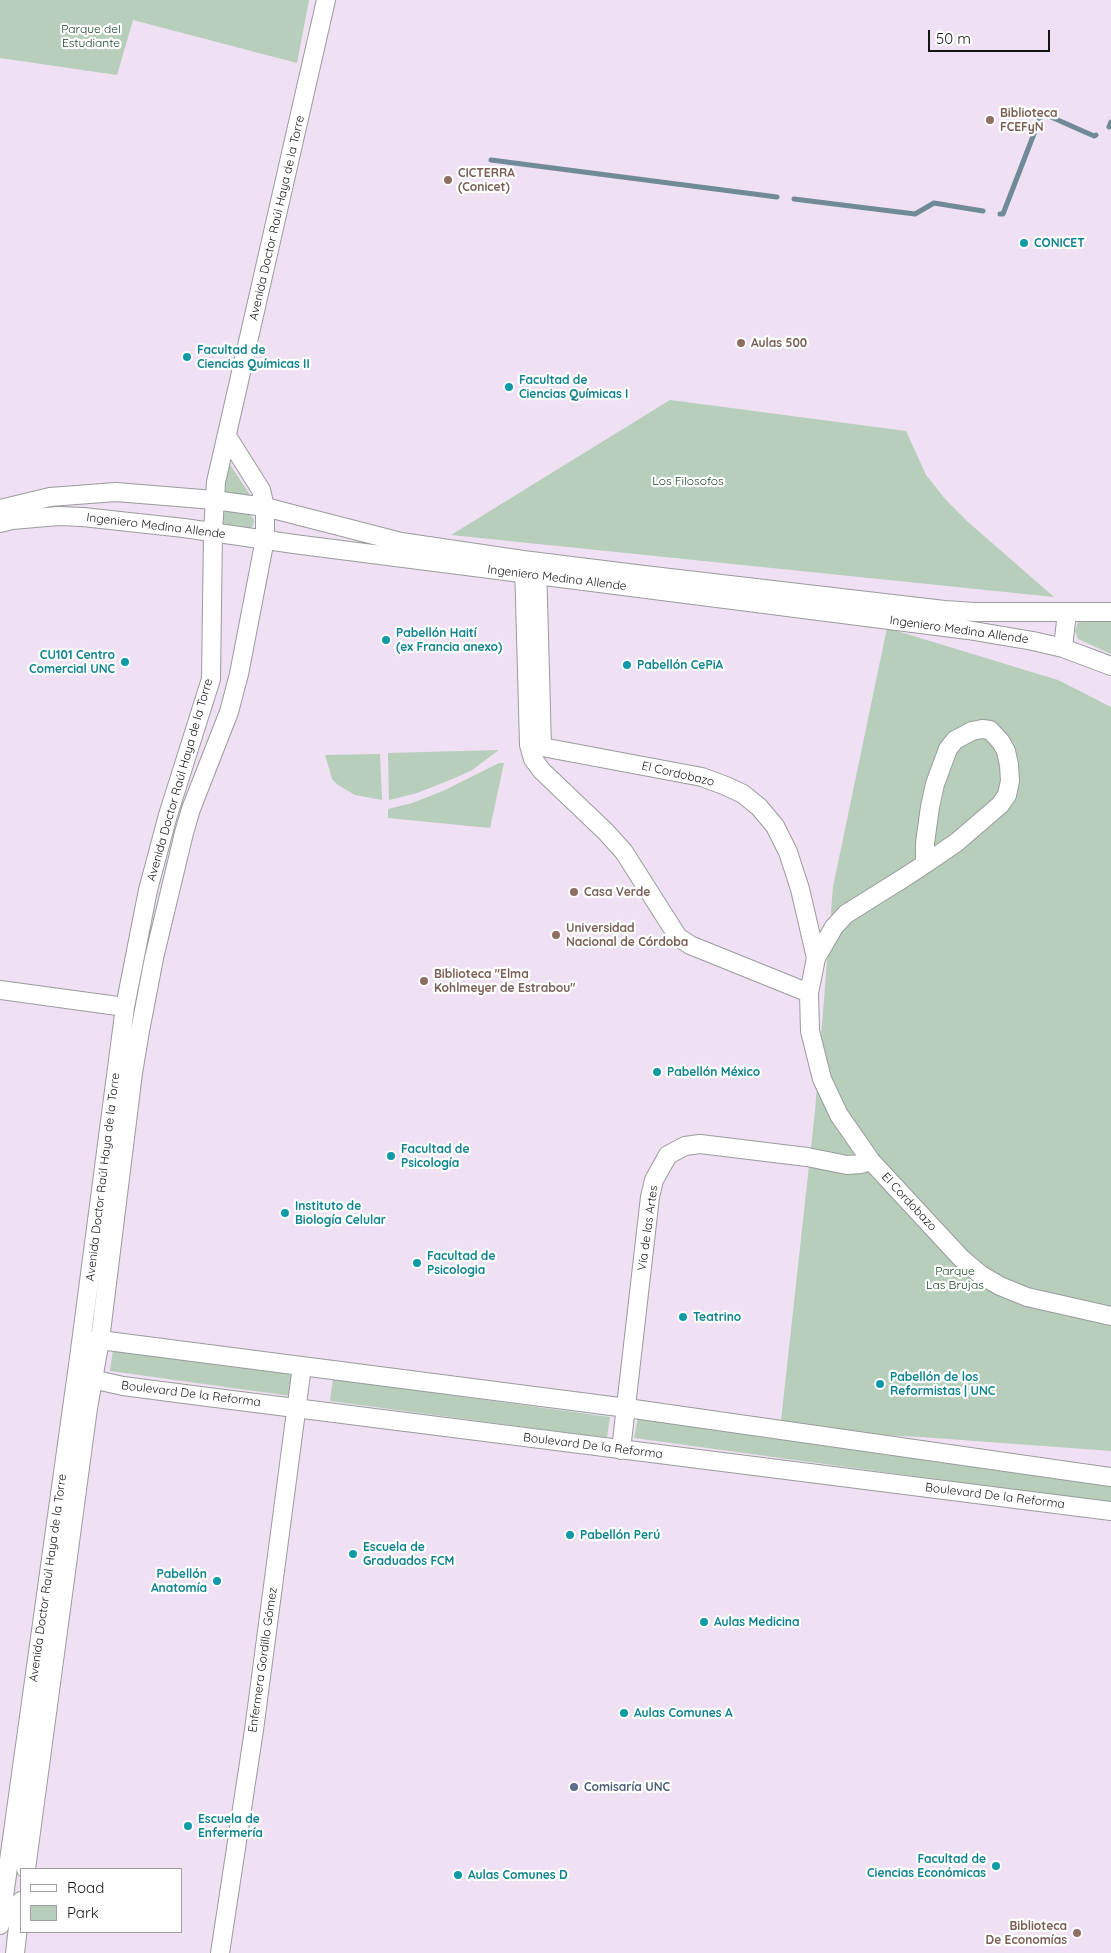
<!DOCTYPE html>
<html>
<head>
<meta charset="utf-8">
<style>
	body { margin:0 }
	#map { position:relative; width:1111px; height:1953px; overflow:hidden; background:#eff0f1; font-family:Quicksand,sans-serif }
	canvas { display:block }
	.legend { position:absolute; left:20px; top:1868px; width:162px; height:65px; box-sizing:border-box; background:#fff; border:1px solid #a1a1a1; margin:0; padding:6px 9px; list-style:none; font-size:15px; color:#141415 }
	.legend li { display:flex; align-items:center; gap:10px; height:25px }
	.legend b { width:25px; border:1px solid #a1a1a1 }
	.scale { position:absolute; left:928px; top:30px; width:122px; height:22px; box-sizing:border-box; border:2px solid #141415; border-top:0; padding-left:6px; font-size:15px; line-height:18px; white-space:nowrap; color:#141415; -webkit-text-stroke:4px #fff; paint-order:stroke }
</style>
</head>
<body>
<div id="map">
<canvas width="1111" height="1953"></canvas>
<ul class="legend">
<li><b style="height:6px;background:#fff"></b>Road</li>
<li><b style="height:14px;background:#b6ceba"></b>Park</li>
</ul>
<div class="scale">50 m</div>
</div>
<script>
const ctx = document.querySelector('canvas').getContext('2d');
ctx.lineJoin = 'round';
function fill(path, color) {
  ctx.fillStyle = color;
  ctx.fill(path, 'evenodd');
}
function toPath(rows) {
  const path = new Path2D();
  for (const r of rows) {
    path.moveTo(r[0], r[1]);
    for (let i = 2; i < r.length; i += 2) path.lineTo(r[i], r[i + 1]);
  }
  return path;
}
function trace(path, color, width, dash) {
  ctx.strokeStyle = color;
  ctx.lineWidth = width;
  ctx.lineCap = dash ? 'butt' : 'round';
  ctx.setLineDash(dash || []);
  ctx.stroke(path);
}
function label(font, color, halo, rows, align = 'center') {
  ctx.font = font + ' Quicksand,sans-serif';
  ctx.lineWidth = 4.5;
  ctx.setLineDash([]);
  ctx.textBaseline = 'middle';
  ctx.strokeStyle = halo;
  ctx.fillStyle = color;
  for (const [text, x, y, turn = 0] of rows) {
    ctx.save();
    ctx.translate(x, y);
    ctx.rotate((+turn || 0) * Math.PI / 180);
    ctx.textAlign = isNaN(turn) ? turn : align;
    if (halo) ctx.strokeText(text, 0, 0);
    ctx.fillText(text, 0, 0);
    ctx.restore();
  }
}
fill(toPath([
	[0,0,1111,0,1111,1953,0,1953],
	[21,1869,181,1869,181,1932,21,1932]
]), '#efe0f3');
fill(toPath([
	[0,0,309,0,297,63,133,20,117,75,0,58],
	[670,400,906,431,926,475,945,499,968,522,1054,597,451,535],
	[229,463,254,501,222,494],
	[228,509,248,512,254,520,253,526,248,531,223,526,223,516,225,511],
	[1084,620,1111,620,1111,654,1078,639,1075,631,1078,622],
	[887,628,1058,680,1111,707,1111,1451,921,1437,780,1430,815,1111,833,887],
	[499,750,472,770,455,778,417,793,389,800,388,753],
	[380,754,382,800,355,795,338,785,332,779,325,755],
	[499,763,504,763,490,828,388,818,388,809,412,803,443,791],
	[113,1349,294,1373,291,1396,110,1371],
	[333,1379,610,1417,607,1438,330,1401],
	[638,1417,1111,1481,1111,1503,634,1438]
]), '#b6ceba');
trace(toPath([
	[1109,127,1111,122],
	[491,160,777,197],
	[794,199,915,214,934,203,983,211],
	[1000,214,1003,214,1042,113,1094,136,1096,135]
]), '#708a98', 5);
const street = toPath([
	[0,509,50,497,116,492,214,500,265,507,401,542,523,560,644,575,944,610,975,612,1111,612],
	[0,523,12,520,58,516,83,517,184,528,294,544,968,630,1033,641,1063,648,1111,666],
	[524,563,529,745,533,759,542,771,606,832,624,852,678,937,690,945,809,993],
	[537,564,542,747,702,777,726,786,743,794,759,807,775,826,788,852,800,889,816,958,809,993,810,1031,822,1079,839,1115,871,1161,961,1258,981,1275,1000,1286,1027,1297,1111,1316],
	[1063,648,1067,612],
	[816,958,834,927,846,914,902,879,925,864,957,842,1000,805,1007,795,1010,781,1009,765,1006,751,1001,742,990,730,982,729,972,731,955,740,948,749,935,784,930,807,925,843,925,864],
	[0,990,125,1007],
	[89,1341,100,1340,627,1408,1111,1477],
	[83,1377,123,1386,200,1396,1111,1511],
	[621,1450,650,1197,654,1180,668,1155,685,1146,700,1144,807,1157,847,1165,861,1164,871,1161],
	[26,1869,88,1408,100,1340,133,1073,140,1031,154,958,184,833,191,809,229,712,239,674,265,539,265,507,261,490,227,436],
	[0,1925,79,1358,125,1007,148,890,168,815,211,679,213,532,216,482,326,0],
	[15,1953,21,1901],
	[220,1953,254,1730,302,1366]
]);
trace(street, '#9a9b9d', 20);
trace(street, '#fff', 18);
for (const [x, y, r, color] of [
	[990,120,5,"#8d6e63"],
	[448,180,5,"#8d6e63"],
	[1024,243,5,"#0f9aa8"],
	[741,343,5,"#8d6e63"],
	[187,357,5,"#0f9aa8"],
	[509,387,5,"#0f9aa8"],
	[386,640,5,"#0f9aa8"],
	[125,662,5,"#0f9aa8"],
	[627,665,5,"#0f9aa8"],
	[574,892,5,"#8d6e63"],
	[556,935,5,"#8d6e63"],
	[424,981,5,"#8d6e63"],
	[657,1072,5,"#0f9aa8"],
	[391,1156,5,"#0f9aa8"],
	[285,1213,5,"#0f9aa8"],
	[417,1263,5,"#0f9aa8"],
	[683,1317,5,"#0f9aa8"],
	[880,1384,5,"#0f9aa8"],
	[570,1535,5,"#0f9aa8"],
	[353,1554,5,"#0f9aa8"],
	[217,1581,5,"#0f9aa8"],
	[704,1622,5,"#0f9aa8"],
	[624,1713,5,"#0f9aa8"],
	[574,1787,5,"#5c6f8a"],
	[188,1826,5,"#0f9aa8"],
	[996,1866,5,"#0f9aa8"],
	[458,1875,5,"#0f9aa8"],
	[1077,1933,5,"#8d6e63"]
]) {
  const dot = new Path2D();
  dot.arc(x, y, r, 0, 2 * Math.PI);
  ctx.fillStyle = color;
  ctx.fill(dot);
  trace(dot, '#fff', 2);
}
label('12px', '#0e3f1e', '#fff', [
	["Parque del",91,29],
	["Estudiante",91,43],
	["Los Filosofos",688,481],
	["Parque",955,1271],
	["Las Brujas",955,1285]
]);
label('bold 12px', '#785e54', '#fff', [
	["Biblioteca",1000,113],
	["FCEFyN",1000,127],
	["CICTERRA",458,173],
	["(Conicet)",458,187],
	["Aulas 500",751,343],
	["Casa Verde",584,892],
	["Universidad",566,928],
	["Nacional de Córdoba",566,942],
	["Biblioteca \"Elma",434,974],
	["Kohlmeyer de Estrabou\"",434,988],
	["Biblioteca",1067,1926,"right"],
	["De Economías",1067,1940,"right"]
], 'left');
label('12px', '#141415', '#fff', [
	["Avenida Doctor Raúl Haya de la Torre",277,218,-77],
	["Ingeniero Medina Allende",156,526,7],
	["Ingeniero Medina Allende",557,578,7],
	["Ingeniero Medina Allende",959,630,8],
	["El Cordobazo",678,774,13],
	["Avenida Doctor Raúl Haya de la Torre",180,780,-74],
	["Avenida Doctor Raúl Haya de la Torre",103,1177,-83],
	["El Cordobazo",909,1202,47],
	["Vía de las Artes",648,1228,-82],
	["Boulevard De la Reforma",191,1394,7],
	["Boulevard De la Reforma",593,1446,7],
	["Boulevard De la Reforma",995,1496,7],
	["Avenida Doctor Raúl Haya de la Torre",48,1578,-82],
	["Enfermera Gordillo Gómez",263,1660,-82]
]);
label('bold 12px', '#0d838f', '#fff', [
	["CONICET",1034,243],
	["Facultad de",197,350],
	["Ciencias Químicas II",197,364],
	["Facultad de",519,380],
	["Ciencias Químicas I",519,394],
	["Pabellón Haití",396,633],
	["(ex Francia anexo)",396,647],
	["CU101 Centro",115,655,"right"],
	["Comercial UNC",115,669,"right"],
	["Pabellón CePiA",637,665],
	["Pabellón México",667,1072],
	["Facultad de",401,1149],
	["Psicología",401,1163],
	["Instituto de",295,1206],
	["Biología Celular",295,1220],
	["Facultad de",427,1256],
	["Psicologia",427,1270],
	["Teatrino",693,1317],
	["Pabellón de los",890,1377],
	["Reformistas | UNC",890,1391],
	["Pabellón Perú",580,1535],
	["Escuela de",363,1547],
	["Graduados FCM",363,1561],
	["Pabellón",207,1574,"right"],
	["Anatomía",207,1588,"right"],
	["Aulas Medicina",714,1622],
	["Aulas Comunes A",634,1713],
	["Escuela de",198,1819],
	["Enfermería",198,1833],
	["Facultad de",986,1859,"right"],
	["Ciencias Económicas",986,1873,"right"],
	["Aulas Comunes D",468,1875]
], 'left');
label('bold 12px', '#4e5e75', '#fff', [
	["Comisaría UNC",584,1787]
], 'left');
</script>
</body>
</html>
